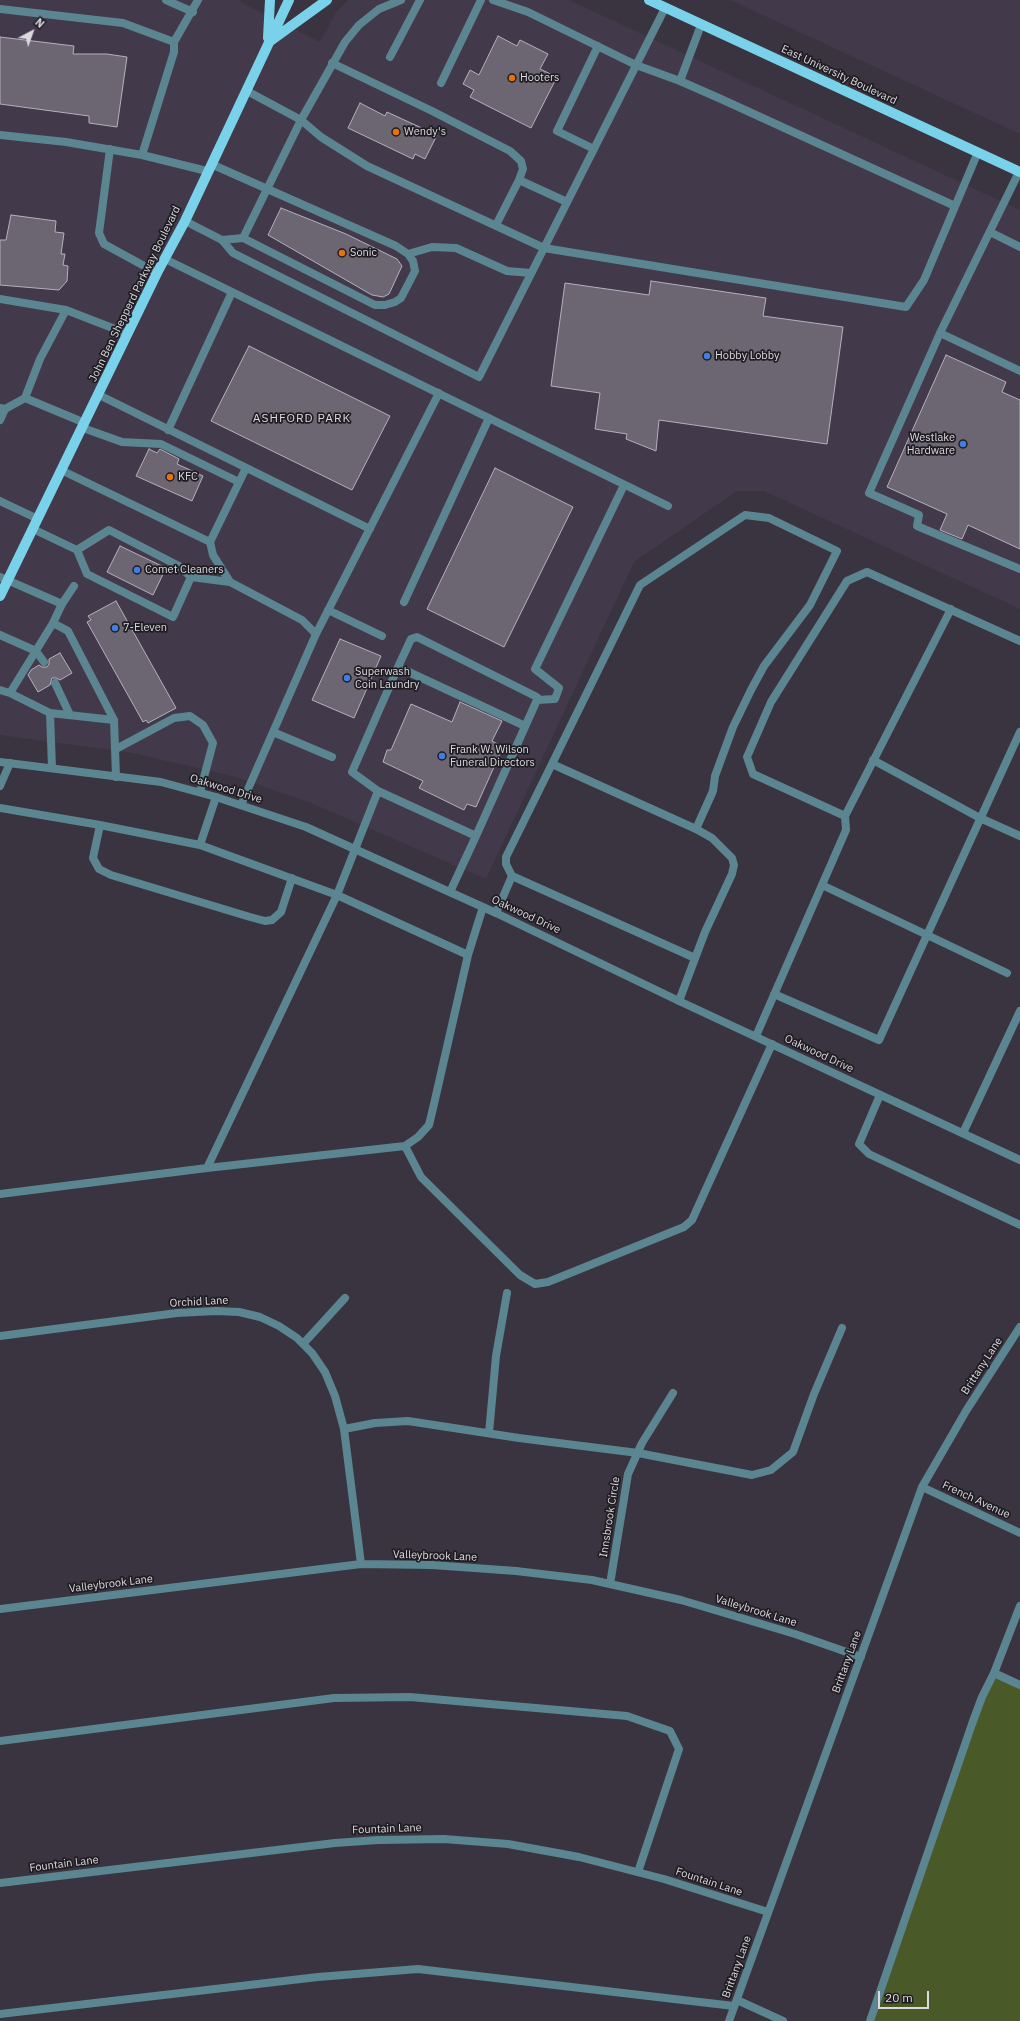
<!DOCTYPE html>
<html>
<head>
<meta charset="utf-8">
<style>
	body { margin:0 }
	#map { position:relative; width:1020px; height:2021px; overflow:hidden; background:#39343f; font-family:"IBM Plex Sans",sans-serif }
	canvas { display:block }
	.north { position:absolute; left:12px; top:12px; width:40px; height:40px; -webkit-text-stroke:3px #1f1d22; paint-order:stroke; rotate:41deg; font-size:11px; font-weight:700; line-height:16px; text-align:center; color:#ddd9e1 }
	.north::after { content:''; display:block; margin:auto; width:14px; height:18px; background:#ddd9e1; clip-path:polygon(50% 0,100% 100%,50% 72%,0 100%) }
	.scale { position:absolute; left:878px; top:1991px; width:51px; height:18px; box-sizing:border-box; border:2px solid #ddd9e1; border-top:0; padding-left:5px; font-size:12px; line-height:14px; white-space:nowrap; color:#ddd9e1; -webkit-text-stroke:3px #1f1d22; paint-order:stroke }
</style>
</head>
<body>
<div id="map">
<canvas width="1020" height="2021"></canvas>
<div class="north">N</div>
<div class="scale">20 m</div>
</div>
<script>
const ctx = document.querySelector('canvas').getContext('2d');
ctx.lineJoin = 'round';
function fill(path, color) {
  ctx.fillStyle = color;
  ctx.fill(path, 'evenodd');
}
function toPath(rows) {
  const path = new Path2D();
  for (const r of rows) {
    path.moveTo(r[0], r[1]);
    for (let i = 2; i < r.length; i += 2) path.lineTo(r[i], r[i + 1]);
  }
  return path;
}
function trace(path, color, width, dash) {
  ctx.strokeStyle = color;
  ctx.lineWidth = width;
  ctx.lineCap = dash ? 'butt' : 'round';
  ctx.setLineDash(dash || []);
  ctx.stroke(path);
}
function label(font, color, halo, rows, align = 'center') {
  ctx.font = font + ' "IBM Plex Sans",sans-serif';
  ctx.lineWidth = 3.5;
  ctx.setLineDash([]);
  ctx.textBaseline = 'middle';
  ctx.strokeStyle = halo;
  ctx.fillStyle = color;
  for (const [text, x, y, turn = 0] of rows) {
    ctx.save();
    ctx.translate(x, y);
    ctx.rotate((+turn || 0) * Math.PI / 180);
    ctx.textAlign = isNaN(turn) ? turn : align;
    if (halo) ctx.strokeText(text, 0, 0);
    ctx.fillText(text, 0, 0);
    ctx.restore();
  }
}
fill(toPath([
	[0,0,241,0,240,2,320,42,336,12,348,0,569,0,1020,210,1020,609,764,491,737,491,634,562,486,879,311,803,232,776,132,753,0,735],
	[730,0,1020,0,1020,134]
]), '#42394b');
fill(toPath([
	[991,1672,1020,1685,1020,2021,873,2021]
]), '#4a5928');
const building = toPath([
	[498,36,517,46,520,40,548,54,540,69,557,77,531,128,470,97,474,90,463,84,470,70,479,75,498,36],
	[0,37,74,46,73,54,107,54,127,57,117,127,89,123,89,116,0,104,0,37],
	[360,103,385,116,387,112,437,135,425,159,415,154,413,159,348,128,360,103],
	[281,208,346,234,397,259,402,266,389,294,383,297,372,295,268,235,281,208],
	[11,215,56,221,55,232,64,233,61,254,65,254,63,265,68,266,67,281,59,290,0,285,0,240,6,240,11,215],
	[651,281,766,298,763,316,843,327,827,444,659,420,656,451,626,439,627,434,595,429,600,393,551,386,565,283,649,295,651,281],
	[249,346,390,416,352,490,211,421,249,346],
	[946,355,1006,382,1002,392,1020,400,1020,549,968,525,962,539,940,530,947,514,887,487,946,355],
	[149,449,157,453,160,449,179,459,177,464,203,476,192,501,136,476,149,449],
	[495,468,573,507,504,647,427,609,495,468],
	[120,546,166,568,153,595,107,572,120,546],
	[116,601,176,708,148,723,146,720,143,722,87,622,91,620,88,616,116,601],
	[340,639,381,656,354,718,312,700,340,639],
	[60,653,72,673,60,680,56,678,52,678,50,685,38,692,28,675,31,670,39,665,42,667,47,667,49,664,49,659,60,653],
	[460,702,502,721,492,741,503,747,476,807,467,804,464,810,419,788,423,781,383,762,387,750,391,750,411,704,452,722,460,702]
]);
fill(building, '#6c6673');
trace(building, '#b6afbe', 1);
trace(toPath([
	[166,0,193,12],
	[493,0,528,12,636,65,680,81,721,99,955,206],
	[0,9,123,23,174,42,174,52,142,155],
	[174,42,198,0],
	[390,57,420,0],
	[332,63,432,111,510,151,521,161,523,169,519,180,496,225],
	[680,81,701,25],
	[441,83,481,0],
	[247,91,301,120,345,42,359,25,379,9,401,0],
	[0,135,66,142,142,155,207,171],
	[110,149,99,233,104,244,157,273],
	[594,149,557,131,598,46],
	[211,164,396,246,408,254,413,261,415,271,401,298,395,302,385,305,375,305,243,238,222,240],
	[1019,172,940,333,869,493,919,515,917,526,1020,569],
	[519,180,567,202],
	[185,221,222,240,233,253,479,377,665,8],
	[990,232,1020,247],
	[243,238,301,120,321,137,367,166,544,248,906,307,924,280,978,152],
	[408,254,432,247,456,248,507,271,531,273],
	[165,259,668,506],
	[0,299,66,310],
	[940,333,1020,371],
	[99,395,370,529],
	[0,408,5,409,25,398],
	[0,420,5,409],
	[85,423,25,398,40,359,66,310,128,334],
	[83,428,122,442,161,444,239,482],
	[168,430,232,292],
	[61,470,210,542],
	[0,501,38,519],
	[33,529,77,550,87,574,173,617,191,577],
	[77,550,109,530,179,566,191,577,230,582],
	[0,577,62,604,74,586],
	[404,602,489,418],
	[328,610,382,636],
	[316,634,439,393],
	[0,635,36,651,44,662],
	[398,667,352,772,378,791,476,836,450,892],
	[55,683,70,715],
	[0,690,10,693],
	[537,700,555,699,559,688,535,669,624,485],
	[50,713,114,720,68,631,53,623],
	[114,720,116,777],
	[273,732,332,757],
	[116,749,174,718,190,716,203,725,213,743,200,792],
	[873,760,980,818,1020,836],
	[52,768,50,713,10,693,53,623,62,604],
	[0,786,10,763],
	[241,805,316,634,302,620,230,582,213,555,210,542,246,468],
	[0,808,100,825,200,845,337,895,468,955,483,907],
	[845,816,951,609],
	[100,825,93,858,99,869,111,875,250,917,265,921,272,920,281,912,292,878],
	[476,836,537,700,537,697,417,637,411,639,398,667,525,726],
	[200,845,216,797],
	[512,876,695,958],
	[822,885,1007,973],
	[496,913,512,876,506,864,506,857,552,764],
	[774,994,879,1040,1020,732],
	[679,1001,705,932,732,874,734,865,732,858,712,838,696,829,552,764,640,585,745,515,769,518,837,551,810,605,764,666,751,690,733,727,715,776,713,791,696,829],
	[756,1036,846,830,845,816,753,774,747,757,771,702,847,581,867,572,1020,641],
	[880,1095,859,1144,869,1154,1020,1225],
	[963,1133,1020,1011],
	[405,1146,421,1177,520,1275,535,1284,548,1282,684,1227,692,1220,772,1044],
	[207,1168,405,1146,418,1137,429,1125,434,1104,468,955],
	[0,1194,207,1168,337,895,378,791],
	[344,1429,375,1423,408,1421,519,1438,638,1453,752,1475,771,1470,793,1452,814,1394,842,1328],
	[489,1433,496,1356,507,1293],
	[1020,1606,994,1673,1020,1685],
	[0,1741,334,1698,410,1697,627,1716,670,1731,679,1749,638,1872],
	[737,2000,783,2021],
	[0,2014,318,1977,418,1969,734,2006],
	[870,2021,972,1724,982,1697,994,1673]
]), '#5b8590', 8);
trace(toPath([
	[0,1336,177,1313,216,1311,239,1312,260,1317,279,1326,297,1338,312,1353,325,1372,335,1396,344,1429,361,1564],
	[303,1344,345,1298],
	[922,1487,1020,1533],
	[610,1584,628,1474,642,1443,673,1393],
	[0,1609,361,1564,432,1565,516,1571,592,1580,681,1600,795,1634,861,1657],
	[0,1883,335,1843,378,1840,444,1839,508,1844,579,1857,664,1879,768,1912],
	[729,2021,922,1487,966,1411,1020,1327]
]), '#5b8590', 8);
trace(toPath([
	[0,762,161,782,216,797,306,827,496,913,679,1001,1020,1160]
]), '#5b8590', 8);
trace(toPath([
	[649,0,1020,172],
	[268,38,270,0],
	[269,42,327,0],
	[0,596,157,273,185,221,289,0]
]), '#79d2e9', 10);
for (const [x, y, r, color] of [
	[512,78,4,"#e8710a"],
	[396,132,4,"#e8710a"],
	[342,253,4,"#e8710a"],
	[707,356,4,"#3f7fe0"],
	[963,444,4,"#3f7fe0"],
	[170,477,4,"#e8710a"],
	[137,570,4,"#3f7fe0"],
	[115,628,4,"#3f7fe0"],
	[347,678,4,"#3f7fe0"],
	[442,756,4,"#3f7fe0"]
]) {
  const dot = new Path2D();
  dot.arc(x, y, r, 0, 2 * Math.PI);
  ctx.fillStyle = color;
  ctx.fill(dot);
  trace(dot, '#1f1d22', 1.5);
}
label('11px', '#ddd9e1', '#1f1d22', [
	["East University Boulevard",839,75,25],
	["John Ben Shepperd Parkway Boulevard",135,294,-64],
	["Oakwood Drive",226,789,17],
	["Oakwood Drive",526,915,25],
	["Oakwood Drive",819,1054,25],
	["Orchid Lane",199,1302,-3],
	["Brittany Lane",982,1366,-57],
	["French Avenue",976,1500,25],
	["Innsbrook Circle",610,1517,-81],
	["Valleybrook Lane",435,1556,2],
	["Valleybrook Lane",111,1584,-7],
	["Valleybrook Lane",756,1611,17],
	["Brittany Lane",847,1662,-70],
	["Fountain Lane",387,1829,-2],
	["Fountain Lane",64,1864,-7],
	["Fountain Lane",709,1882,18],
	["Brittany Lane",737,1967,-70]
]);
label('11px', '#ddd9e1', '#1f1d22', [
	["Hooters",520,78],
	["Wendy's",404,132],
	["Sonic",350,253],
	["Hobby Lobby",715,356],
	["Westlake",955,438,"right"],
	["Hardware",955,451,"right"],
	["KFC",178,477],
	["Comet Cleaners",145,570],
	["7-Eleven",123,628],
	["Superwash",355,672],
	["Coin Laundry",355,685],
	["Frank W. Wilson",450,750],
	["Funeral Directors",450,763]
], 'left');
ctx.letterSpacing = '1px';
label('12px', '#ddd9e1', '#1f1d22', [
	["ASHFORD PARK",302,419]
]);
ctx.letterSpacing = '0px';
</script>
</body>
</html>
